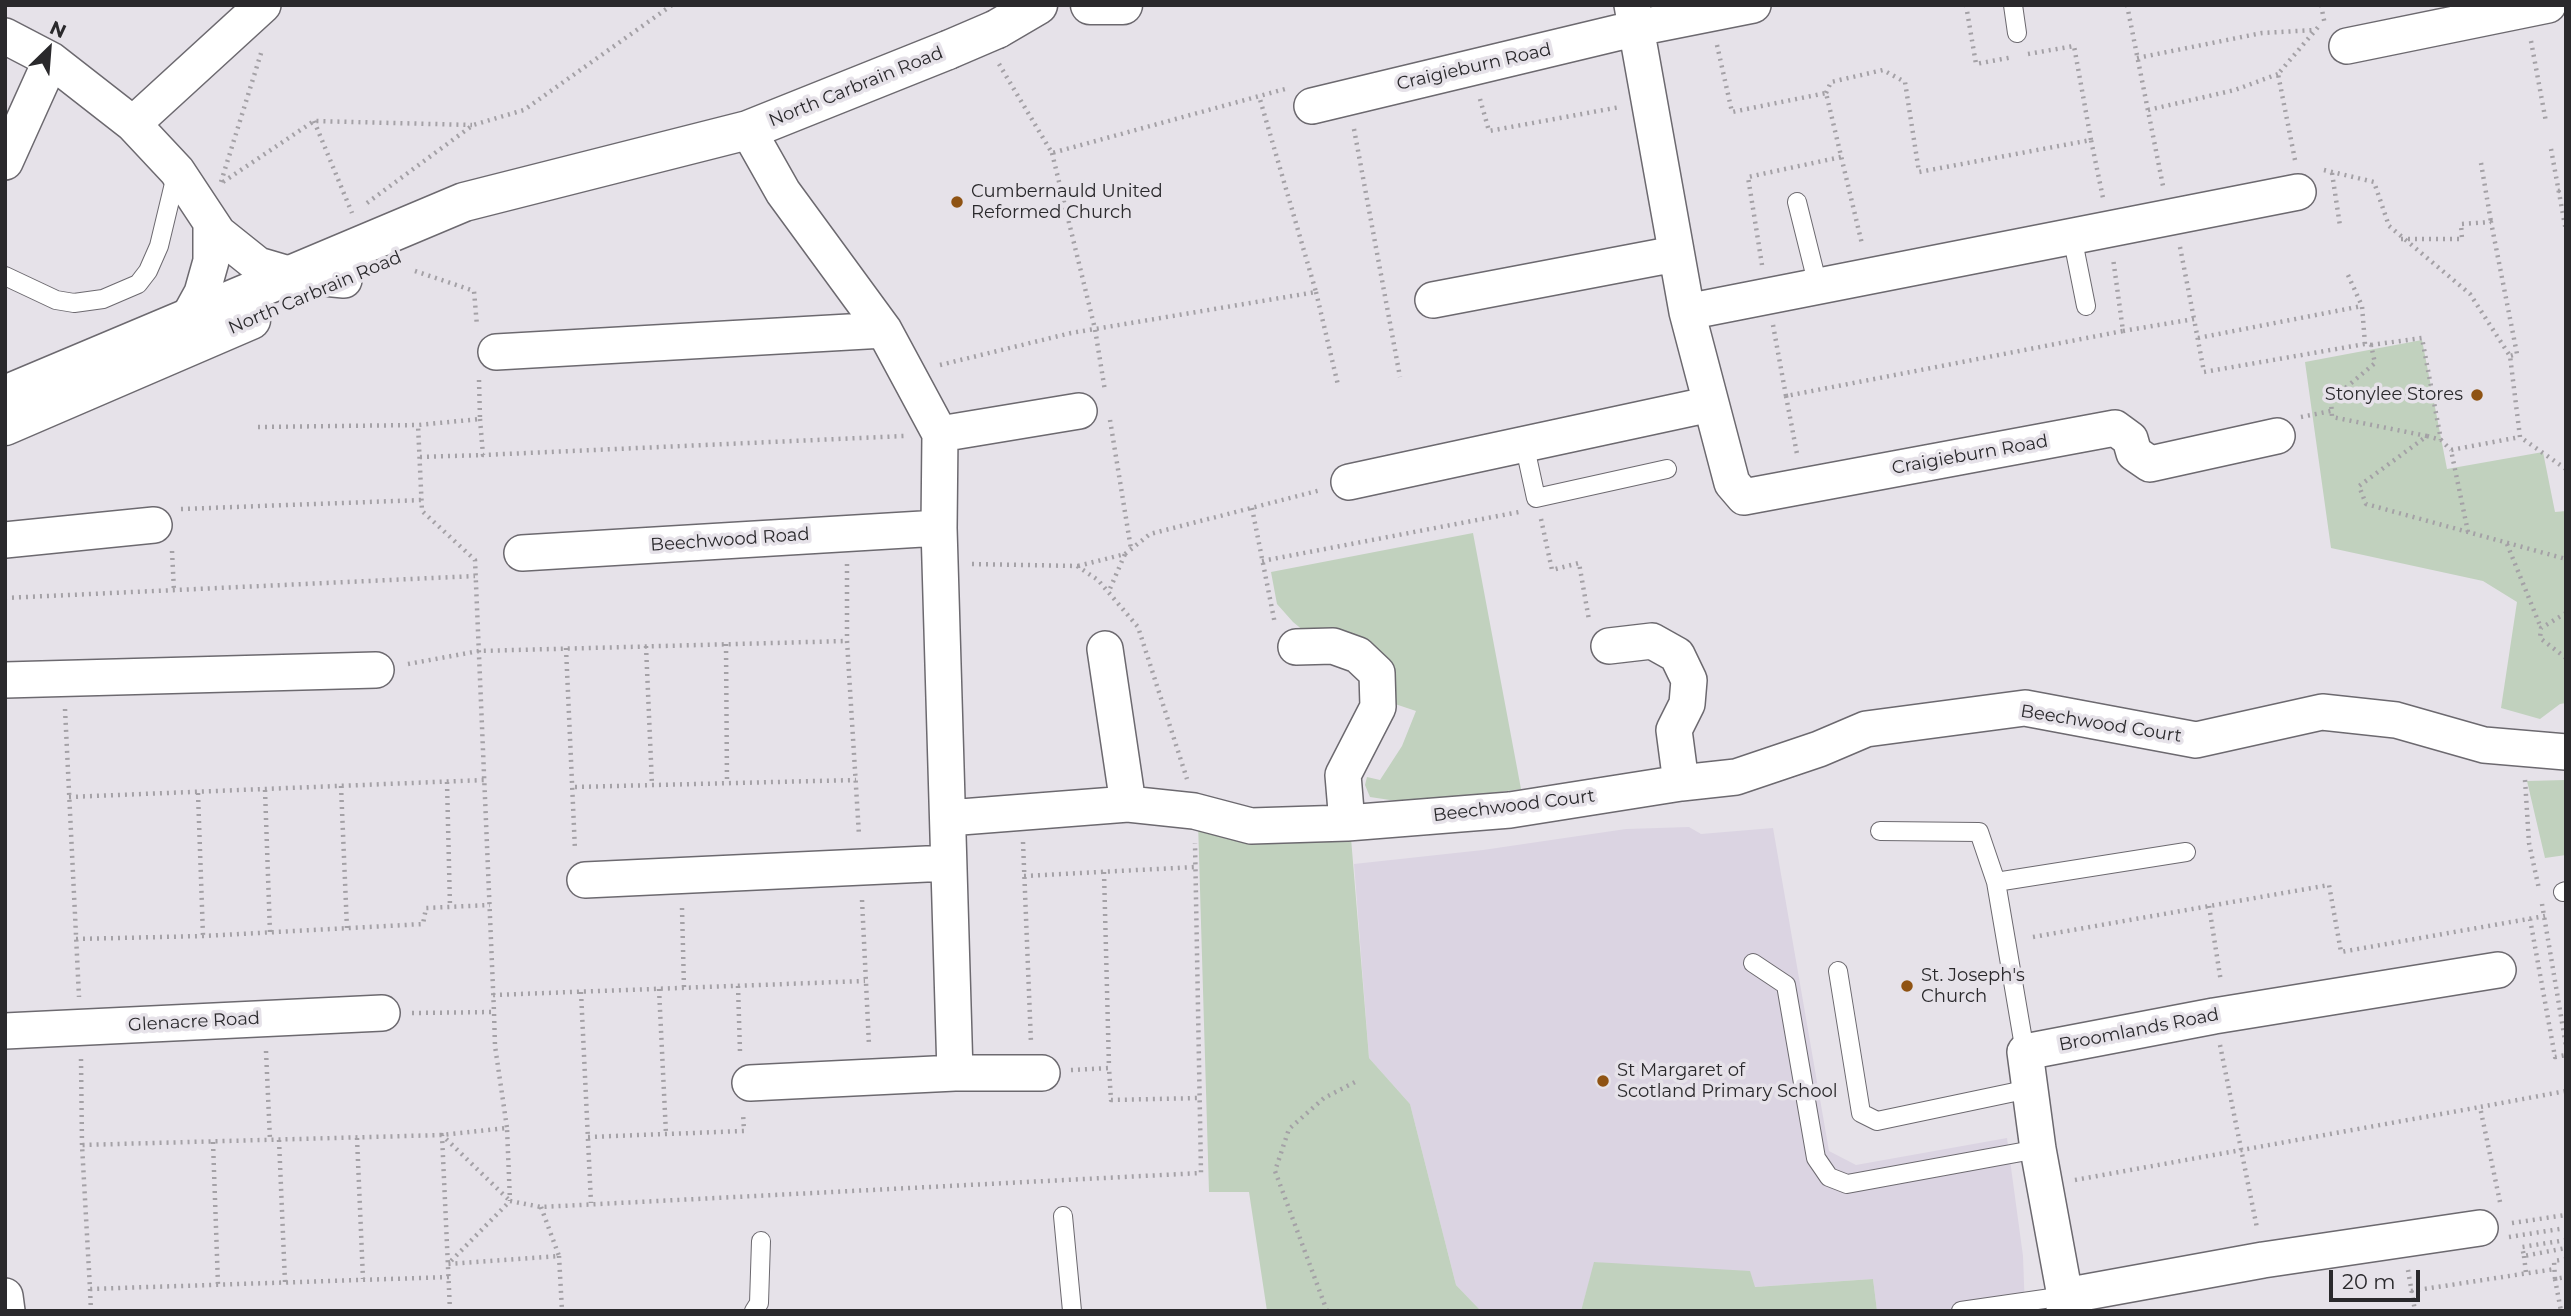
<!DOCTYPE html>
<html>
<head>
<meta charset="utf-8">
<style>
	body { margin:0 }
	#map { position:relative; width:2571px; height:1316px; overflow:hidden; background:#e6e2e9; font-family:Montserrat,sans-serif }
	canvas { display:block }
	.frame { position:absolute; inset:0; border:7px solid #2a292c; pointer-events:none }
	.north { position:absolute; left:14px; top:14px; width:70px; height:70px; -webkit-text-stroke:5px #e6e2e9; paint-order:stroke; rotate:25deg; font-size:19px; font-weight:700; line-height:28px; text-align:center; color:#2a292c }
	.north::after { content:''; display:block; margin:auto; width:24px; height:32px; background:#2a292c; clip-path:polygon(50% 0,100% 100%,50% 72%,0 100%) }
	.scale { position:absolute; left:2329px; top:1270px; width:91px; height:32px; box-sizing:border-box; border:4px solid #2a292c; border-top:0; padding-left:9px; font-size:21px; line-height:24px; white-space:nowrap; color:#2a292c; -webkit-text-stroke:5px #e6e2e9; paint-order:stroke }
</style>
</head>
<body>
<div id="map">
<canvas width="2571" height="1316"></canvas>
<div class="frame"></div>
<div class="north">N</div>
<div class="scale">20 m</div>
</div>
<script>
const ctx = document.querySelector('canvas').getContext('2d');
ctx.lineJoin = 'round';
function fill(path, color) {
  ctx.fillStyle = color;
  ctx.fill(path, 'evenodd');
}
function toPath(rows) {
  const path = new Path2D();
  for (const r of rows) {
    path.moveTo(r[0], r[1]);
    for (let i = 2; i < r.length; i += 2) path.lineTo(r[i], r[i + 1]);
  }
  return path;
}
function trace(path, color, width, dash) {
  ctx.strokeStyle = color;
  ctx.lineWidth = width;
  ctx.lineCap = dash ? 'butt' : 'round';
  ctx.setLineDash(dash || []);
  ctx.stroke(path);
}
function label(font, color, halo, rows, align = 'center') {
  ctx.font = font + ' Montserrat,sans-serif';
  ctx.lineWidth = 7;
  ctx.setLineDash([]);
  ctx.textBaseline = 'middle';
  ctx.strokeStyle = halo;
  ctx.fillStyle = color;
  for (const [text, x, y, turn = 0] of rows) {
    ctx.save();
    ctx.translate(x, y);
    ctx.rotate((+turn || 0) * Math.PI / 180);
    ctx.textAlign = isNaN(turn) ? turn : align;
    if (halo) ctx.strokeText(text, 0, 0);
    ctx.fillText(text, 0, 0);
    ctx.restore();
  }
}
fill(toPath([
	[1689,827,1701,834,1773,828,1829,1151,1856,1165,2007,1138,2023,1256,2025,1311,1877,1311,1873,1279,1754,1287,1595,1262,1581,1311,1481,1311,1456,1285,1410,1104,1369,1058,1354,864,1483,850,1626,829]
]), '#dbd4e2');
fill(toPath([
	[2422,340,2447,469,2543,452,2555,512,2566,511,2566,703,2560,704,2540,719,2501,708,2517,602,2483,581,2331,548,2305,362],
	[1473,533,1521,789,1417,804,1370,797,1365,785,1367,777,1380,780,1402,746,1416,711,1392,703,1293,622,1277,604,1271,572],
	[2566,780,2566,855,2545,858,2527,781],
	[1198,822,1351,838,1369,1058,1410,1104,1456,1285,1481,1311,1267,1311,1249,1192,1209,1192],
	[1594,1262,1750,1271,1755,1287,1873,1279,1877,1311,1581,1311]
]), '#c1d1be');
const lane = toPath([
	[2013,5,2017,33],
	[1797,202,1818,286],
	[2072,236,2086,306],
	[5,276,56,300,74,303,103,299,138,284,148,271,159,246,177,171],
	[1524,443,1536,498,1667,469],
	[1880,831,1979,832,1996,882,2025,1052],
	[1996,882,2186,852],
	[2563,892,2566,891],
	[1753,963,1786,985,1816,1158,1829,1177,1847,1184,2038,1149],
	[1838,971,1861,1113,1877,1121,2029,1089],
	[1063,1216,1072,1311],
	[754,1311,759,1303,761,1241],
	[1961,1311,2065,1296]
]);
const street = toPath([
	[1632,5,1687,312,1732,483,1744,497,2115,428,2130,439,2134,453,2150,464,2277,436],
	[5,36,51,60,133,124,177,171,218,233,258,265,292,275,344,280],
	[2347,46,2548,5],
	[1312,106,1637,28,1753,5],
	[133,124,263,5],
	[748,130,783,192,884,330,940,434,939,528,955,1073,1042,1073],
	[5,162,51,60],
	[1433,300,1675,254],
	[1687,312,2298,192],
	[180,333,202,293,211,261,211,224],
	[496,352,884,330],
	[940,434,1079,411],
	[1349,482,1711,404],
	[5,540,154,525],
	[522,553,939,528],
	[1296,647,1333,646,1358,655,1377,673,1378,707,1343,775,1347,823],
	[1105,649,1128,804],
	[5,680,376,670],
	[1681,783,1736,777,1819,749,1866,729,2025,708,2196,740,2322,712,2396,720,2484,745,2566,752],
	[948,818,1128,804,1194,811,1251,826,1347,823,1510,810,1681,783,1674,730,1687,704,1689,680,1677,655,1652,641,1609,646],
	[585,880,948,863],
	[5,1031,382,1013],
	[750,1083,955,1073],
	[5,1296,7,1311],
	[2065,1296,2263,1260,2480,1228],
	[2064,1311,2065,1296,2038,1149,2025,1052,2214,1016,2498,970]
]);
const secondary = toPath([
	[1090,5,1123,5],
	[997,29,1038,5],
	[5,395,464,202,748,130,948,50],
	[5,426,251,320]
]);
trace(lane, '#6c696f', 20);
trace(street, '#6c696f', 38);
trace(secondary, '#6c696f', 41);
trace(toPath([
	[1966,5,1976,64,2013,57],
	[2127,5,2163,186],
	[2321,5,2325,25],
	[2531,41,2546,122],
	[1717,45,1732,112,1826,93,1862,244],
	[2028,54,2074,46,2091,140],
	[2137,58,2262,33,2315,30],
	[999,64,1052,153,1285,89],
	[1826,93,1831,82,1883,70,1905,82,1919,172,2091,140,2103,198],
	[1480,99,1489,131,1620,107],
	[2148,110,2235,90,2278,74],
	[314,121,352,213],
	[1354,129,1400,377],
	[2551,149,2566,231],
	[1052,153,1095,329,1105,391],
	[2295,160,2278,74,2319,26],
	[2481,163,2491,222],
	[2324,170,2374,182,2389,226,2470,294,2510,356,2520,437,2566,469],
	[2332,173,2340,226],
	[221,182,262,50],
	[223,182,314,121,472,125],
	[2558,191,2566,190],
	[367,203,473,125,524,110,672,5],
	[2401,239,2462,239,2461,224,2491,222,2517,354,2510,356],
	[2180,247,2194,319],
	[1762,265,1748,177,1841,157],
	[415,271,474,291,477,326],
	[2348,275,2362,306,2365,344,2371,345,2375,363,2331,400,2332,417,2427,436,2359,486,2366,504,2566,559],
	[1316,292,1338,385],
	[1773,325,1786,396,2123,331,2113,258],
	[2123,331,2194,319,2204,372,2365,344],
	[2198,338,2362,306],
	[2371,345,2422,338,2441,440],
	[940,365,1071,333,1316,292,1259,96],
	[479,380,480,419,418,425,422,511,475,560,494,1012],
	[1786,396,1797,454],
	[2301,417,2331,411],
	[480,419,483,455,904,436],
	[1110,420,1131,549],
	[258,427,418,425],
	[2427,436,2441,440,2451,450],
	[420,457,483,455],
	[1252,508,1275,624],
	[181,509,422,500],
	[1541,519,1552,570,1579,563,1589,620],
	[2468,532,2451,450,2520,437],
	[2507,544,2541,628],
	[172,551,174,591],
	[1125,554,1150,534,1321,490],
	[1262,561,1519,512],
	[847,564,847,641,859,835],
	[972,564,1077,566,1098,580,1138,627,1187,779],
	[1078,566,1125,554,1109,591],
	[5,598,475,576],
	[2566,613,2541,628,2540,638,2566,658],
	[726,644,727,783],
	[646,646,652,785],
	[566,648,575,850],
	[408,664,479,651,847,641],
	[65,709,79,997],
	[2525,780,2529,843,2539,889],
	[447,782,450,907],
	[341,786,347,929],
	[575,787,856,780],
	[265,790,270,933],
	[198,793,203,936],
	[69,797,484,780],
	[1023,842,1031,1043],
	[1104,872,1109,1068],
	[1024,876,1195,867],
	[862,900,869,1045],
	[2542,904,2566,1046],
	[2209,906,2221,982],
	[682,908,684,988],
	[2530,919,2555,1057,2566,1055],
	[2033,937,2329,885,2341,952,2545,916],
	[76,939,203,936,423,924,426,908,490,905],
	[738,986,740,1052],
	[659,989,666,1134],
	[581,992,591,1203],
	[493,995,865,981],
	[412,1013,494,1012,495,1046,507,1128],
	[2220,1045,2257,1228],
	[266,1051,270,1140],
	[81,1059,82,1145],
	[1071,1070,1109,1068,1111,1100,1200,1098],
	[588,1137,744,1131,743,1113],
	[357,1138,363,1279],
	[279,1140,285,1282],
	[213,1142,218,1285],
	[2075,1180,2480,1107],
	[2500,1202,2480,1107,2566,1091],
	[541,1207,559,1256,448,1264,510,1201,541,1207,1201,1173,1195,843],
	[2512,1223,2566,1215],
	[2509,1237,2566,1228],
	[2566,1240,2522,1247,2524,1256,2566,1248],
	[559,1256,562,1311],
	[2524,1256,2526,1273],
	[2566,1259,2554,1261,2555,1279,2566,1277],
	[2408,1270,2415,1311],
	[449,1277,90,1289,82,1145,442,1135,507,1128,510,1201],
	[2555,1279,2561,1311],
	[90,1289,91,1311],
	[2411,1291,2555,1269],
	[450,1311,442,1135,509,1200],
	[1327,1311,1275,1171,1289,1129,1324,1098,1359,1080]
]), '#a4a1a6', 4.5, [2, 5]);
trace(lane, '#fff', 18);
trace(street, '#fff', 35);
trace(secondary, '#fff', 38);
const secondaryBridge = toPath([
	[948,50,997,29]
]);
trace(secondaryBridge, '#6c696f', 41, []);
trace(secondaryBridge, '#fff', 38);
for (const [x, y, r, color] of [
	[957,202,7,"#8f5313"],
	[2477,395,7,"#8f5313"],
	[1907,986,7,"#8f5313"],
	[1603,1081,7,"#8f5313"]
]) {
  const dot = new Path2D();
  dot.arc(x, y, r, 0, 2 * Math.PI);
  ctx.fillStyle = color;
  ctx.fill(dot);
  trace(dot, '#e6e2e9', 2.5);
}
label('18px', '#2a292c', '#e6e2e9', [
	["Craigieburn Road",1474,67,-13],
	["North Carbrain Road",856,87,-22],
	["North Carbrain Road",315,293,-23],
	["Craigieburn Road",1970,455,-10],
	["Beechwood Road",730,540,-4],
	["Beechwood Court",2101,724,9],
	["Beechwood Court",1514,806,-7],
	["Glenacre Road",194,1022,-3],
	["Broomlands Road",2139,1030,-11]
]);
label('18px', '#2a292c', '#e6e2e9', [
	["Cumbernauld United",971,192],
	["Reformed Church",971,213],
	["Stonylee Stores",2463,395,"right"],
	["St. Joseph's",1921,976],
	["Church",1921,997],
	["St Margaret of",1617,1071],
	["Scotland Primary School",1617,1092]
], 'left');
</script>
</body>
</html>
